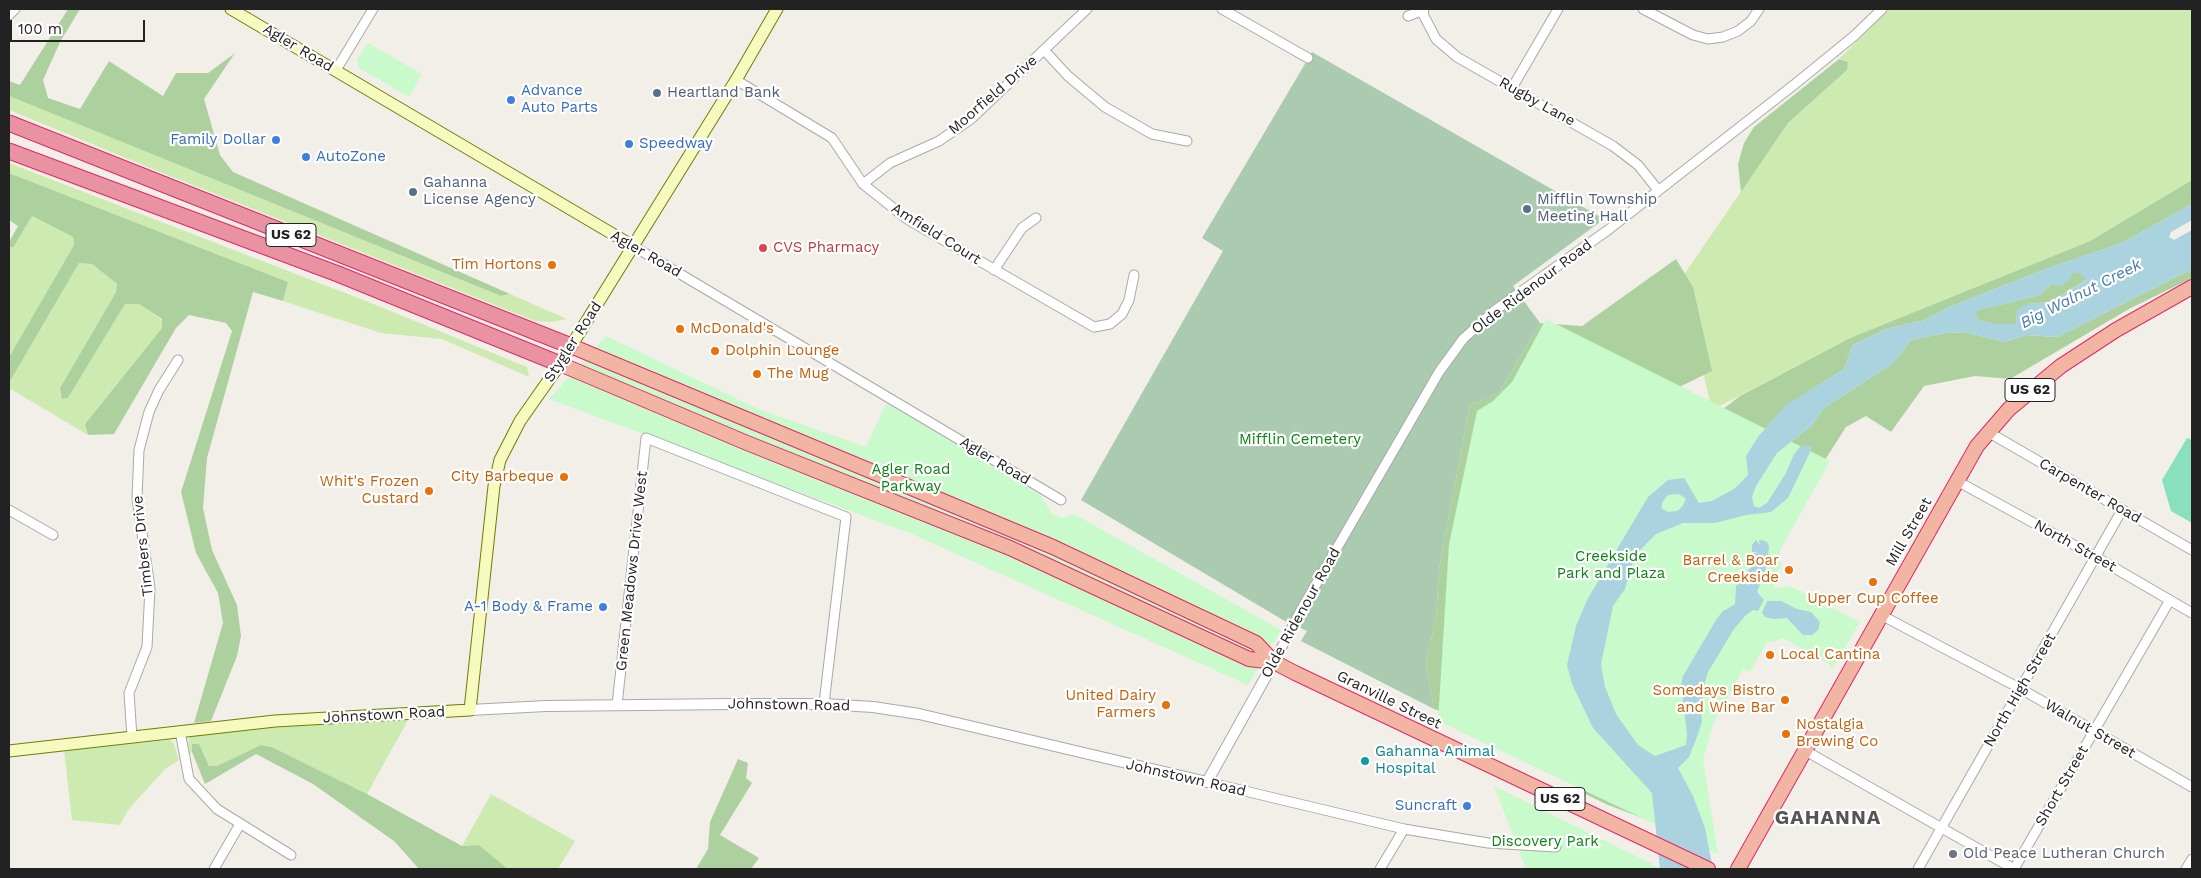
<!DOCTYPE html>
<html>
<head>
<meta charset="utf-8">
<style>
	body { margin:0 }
	#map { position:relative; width:2201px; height:878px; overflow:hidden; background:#f2efe9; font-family:"Work Sans",sans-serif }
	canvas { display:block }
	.frame { position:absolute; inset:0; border:10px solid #222; pointer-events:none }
	.scale { position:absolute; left:10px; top:20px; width:135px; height:22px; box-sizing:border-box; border:2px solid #222; border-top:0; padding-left:6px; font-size:15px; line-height:18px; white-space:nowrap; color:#222; -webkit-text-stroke:4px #fff; paint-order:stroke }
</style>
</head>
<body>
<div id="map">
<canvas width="2201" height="878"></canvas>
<div class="frame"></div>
<div class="scale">100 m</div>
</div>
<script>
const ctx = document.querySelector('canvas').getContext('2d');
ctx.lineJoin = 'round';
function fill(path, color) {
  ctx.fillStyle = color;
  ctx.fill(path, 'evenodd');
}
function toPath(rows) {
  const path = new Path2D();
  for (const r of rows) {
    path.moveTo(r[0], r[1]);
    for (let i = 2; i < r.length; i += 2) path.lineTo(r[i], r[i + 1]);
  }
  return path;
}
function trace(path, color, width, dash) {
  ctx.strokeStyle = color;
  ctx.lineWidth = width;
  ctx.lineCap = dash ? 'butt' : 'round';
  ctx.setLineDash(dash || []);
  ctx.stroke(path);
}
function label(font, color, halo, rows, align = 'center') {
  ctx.font = font + ' "Work Sans",sans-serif';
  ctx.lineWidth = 4.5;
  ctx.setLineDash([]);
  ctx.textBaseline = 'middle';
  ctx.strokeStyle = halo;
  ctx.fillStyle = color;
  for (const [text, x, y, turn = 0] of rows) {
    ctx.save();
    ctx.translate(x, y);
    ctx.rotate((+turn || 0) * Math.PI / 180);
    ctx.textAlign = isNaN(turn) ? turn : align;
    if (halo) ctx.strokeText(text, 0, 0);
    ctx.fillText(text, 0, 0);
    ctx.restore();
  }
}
fill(toPath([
	[1889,9,2192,9,2192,180,2090,241,1850,338,1712,410,1681,279,1788,123,1847,70,1848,62,1839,59],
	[9,96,501,296,510,294,567,319,552,322,535,321,155,170,9,110],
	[9,163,376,305,527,367,529,377,442,339,381,333,283,301,288,282,9,173],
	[32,216,73,237,74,245,9,357,9,246,13,248],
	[79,263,92,264,117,284,116,292,60,388,62,399,68,398,125,304,139,304,162,320,162,328,85,424,88,435,9,388,9,383],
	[408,720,367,794,272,747,262,745,217,766,209,766,192,744,192,752,188,755,189,738,195,736,258,727,308,723],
	[170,740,174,744,179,760,165,769,128,810,120,825,72,820,64,750],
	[491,794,575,841,558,869,508,869,479,845,462,846]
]), '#cdebb0');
fill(toPath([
	[68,9,80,9,60,42,43,80,48,98,80,109,109,61,163,96,176,73,208,73,235,53,204,99,220,155,233,172,510,294,501,296,9,96,9,81,20,85],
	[1839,59,1848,62,1847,70,1788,123,1741,192,1738,164,1744,143,1754,127],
	[9,173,288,282,283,301,253,292,207,458,203,508,212,550,237,605,241,636,237,656,211,721,194,723,223,623,218,593,196,553,181,492,232,331,226,323,189,315,176,328,114,434,88,435,85,424,162,328,162,319,139,304,125,304,68,398,62,399,60,388,116,292,117,284,92,264,79,263,9,383,9,357,74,245,73,237,32,216,13,248,9,246,9,242,18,226,9,220],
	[2192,180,2192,204,2122,243,2046,269,1947,308,1925,320,1886,329,1853,345,1844,369,1786,406,1758,437,1656,823,1608,805,1575,789,1706,422,1740,396,1850,338,2090,241],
	[1676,259,1693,287,1712,371,1667,393,1475,723,1434,709,1426,664,1436,617,1439,568,1470,405,1499,393,1540,323,1582,326],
	[2192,269,2192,278,2129,309,2010,379,1975,376,1924,386,1891,432,1866,416,1846,427,1780,531,1777,453,1811,426,1824,408,1893,363,1911,340,1945,333,1965,332,2005,342,2026,335,2057,337],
	[2072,273,2079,273,2088,279,2050,302,2028,304,2015,324,1994,324,1978,320,1975,311,2040,295,2051,284],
	[192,744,199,744,209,766,217,766,261,745,272,747,367,794,462,846,479,845,508,869,419,869,394,841,313,784,256,754,205,784,192,752],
	[738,759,748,763,746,778,752,783,720,835,759,858,751,869,696,869,708,849,710,822]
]), '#add19e');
fill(toPath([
	[1312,52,1604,219,1513,286,1540,323,1499,393,1470,405,1439,568,1436,617,1426,664,1434,709,1301,641,1307,631,1283,620,1081,500,1223,251,1202,238]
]), '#aacbaf');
fill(toPath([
	[368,43,422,74,409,97,359,68,357,60],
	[1546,319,1830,461,1781,548,1778,561,1782,564,1774,578,1775,588,1790,586,1860,622,1832,669,1829,664,1783,638,1774,642,1767,642,1750,672,1743,669,1713,724,1703,760,1718,854,1438,721,1449,544,1477,411,1493,401,1512,382],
	[606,336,758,409,866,447,886,404,894,407,1041,496,1053,515,1063,518,1074,514,1281,630,1248,685,912,534,549,399],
	[1494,786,1660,868,1660,869,1526,869]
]), '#c8facc');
fill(toPath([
	[2187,438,2192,440,2192,523,2171,511,2162,480]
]), '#88e0be');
fill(toPath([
	[2192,204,2192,220,2171,232,2169,237,2174,240,2192,230,2192,269,2057,337,2026,335,2005,342,1965,332,1945,333,1911,340,1893,363,1824,408,1811,426,1777,453,1756,486,1752,497,1754,506,1759,508,1767,503,1786,473,1794,454,1800,447,1808,445,1812,448,1788,498,1771,512,1746,515,1715,523,1683,523,1656,534,1635,555,1625,589,1613,606,1601,664,1605,687,1616,714,1638,745,1655,756,1686,745,1687,734,1681,685,1683,676,1716,620,1722,612,1735,604,1736,586,1751,567,1752,554,1758,552,1752,552,1752,545,1756,540,1760,545,1759,540,1762,540,1767,542,1769,547,1767,566,1757,592,1764,600,1758,611,1753,610,1745,616,1734,629,1708,672,1705,682,1701,709,1702,721,1697,737,1689,757,1678,768,1693,796,1705,828,1713,869,1660,869,1652,793,1593,728,1572,684,1567,665,1576,626,1587,600,1648,497,1668,480,1684,478,1699,503,1712,501,1734,489,1748,475,1746,456,1758,437,1785,406,1844,369,1853,345,1886,329,1925,320,1947,308,2046,269,2122,243],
	[2072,273,2079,273,2087,280,2050,302,2028,304,2017,310,2015,324,1994,324,1978,320,1976,311,2040,295,2051,284,2061,286,2069,280],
	[1679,494,1686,499,1682,507,1677,511,1668,512,1661,508,1663,501,1668,495],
	[1767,601,1781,601,1797,609,1811,612,1820,622,1818,630,1812,635,1803,635,1787,618,1774,619,1765,617,1762,613]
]), '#aad3df');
const minor = toPath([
	[1222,9,1308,58],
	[1423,9,1424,16,1436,39,1457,57,1613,146,1638,165,1658,190],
	[1643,9,1693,35,1708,39,1723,37,1738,31,1751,21,1759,9],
	[9,15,15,9],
	[1408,16,1424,10],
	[1044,50,1068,76,1105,107,1152,134,1187,141],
	[336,70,373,9],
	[736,80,832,138,863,184,907,219,1094,327,1110,324,1122,314,1129,300,1134,275],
	[1512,88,1558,9],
	[863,184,890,163,939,141,971,119,1087,9],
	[633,246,1061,500],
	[994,270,1022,228,1036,218],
	[1988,432,2192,550],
	[1957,481,2094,556,2192,613],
	[9,510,53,535],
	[1881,615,2021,689,2192,787],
	[1274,662,1301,610,1439,372,1463,339,1494,311,1608,230,1795,84,1854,36,1882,9],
	[617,705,646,438,846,517,824,704],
	[180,731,189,779,217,809,291,855],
	[132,737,129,693,147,647,150,588,137,498,139,450,149,412,159,390,178,360],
	[1804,750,2014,869],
	[1207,782,1404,829,1488,843,1556,847],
	[214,869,240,824],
	[1380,869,1404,829],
	[1918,869,2122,510],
	[2014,869,2170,600],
	[2186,869,2192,859]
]);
const tertiary = toPath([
	[470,710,546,706,734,704,824,704,873,707,919,714,1207,782,1274,662]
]);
const secondary = toPath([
	[231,9,633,246],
	[9,751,275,721,470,710,494,486,500,460,520,421,560,364,736,80,777,9]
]);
const trunk = toPath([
	[571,346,1053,547,1256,643,1274,662,1295,673,1708,869],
	[560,364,747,443,1010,548,1249,659,1274,662],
	[1738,869,1977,446,2009,409,2061,366,2116,330,2192,287]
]);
const motorway = toPath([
	[9,123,571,346],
	[9,151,338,274,560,364]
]);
trace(minor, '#a9a9a9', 11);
trace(tertiary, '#a9a9a9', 12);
trace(secondary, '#707d05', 13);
trace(trunk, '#dc2a67', 16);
trace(motorway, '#dc2a67', 17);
trace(minor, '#fff', 9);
trace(tertiary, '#fff', 10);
trace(secondary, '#f7fabf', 11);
trace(trunk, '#f2b4a3', 14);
trace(motorway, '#e892a2', 15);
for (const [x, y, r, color] of [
	[657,93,5,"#5c6f8a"],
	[511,100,5,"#3f7fe0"],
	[276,140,5,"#3f7fe0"],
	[629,144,5,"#3f7fe0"],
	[306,157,5,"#3f7fe0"],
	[413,192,5,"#5c6f8a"],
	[1527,209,5,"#5c6f8a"],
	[763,248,5,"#e0444e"],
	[552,265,5,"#e8710a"],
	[680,329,5,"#e8710a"],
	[715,351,5,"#e8710a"],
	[757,374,5,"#e8710a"],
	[564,477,5,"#e8710a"],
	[429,491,5,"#e8710a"],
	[1789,570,5,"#e8710a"],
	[1873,582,5,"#e8710a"],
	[603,607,5,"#3f7fe0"],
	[1770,655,5,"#e8710a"],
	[1785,700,5,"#e8710a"],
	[1166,705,5,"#e8710a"],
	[1786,734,5,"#e8710a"],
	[1365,761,5,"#0f9aa8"],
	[1467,806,5,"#3f7fe0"],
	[1953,854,5,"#6b7280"]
]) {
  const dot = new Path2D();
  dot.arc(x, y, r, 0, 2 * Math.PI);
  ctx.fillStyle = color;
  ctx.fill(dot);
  trace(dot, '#fff', 2);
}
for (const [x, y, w] of [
	[291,235,50],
	[2030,390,50],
	[1560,799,50]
]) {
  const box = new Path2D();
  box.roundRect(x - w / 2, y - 11.5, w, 23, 4);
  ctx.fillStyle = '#fff';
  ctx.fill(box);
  trace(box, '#222', 1);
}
label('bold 14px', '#222', null, [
	["US 62",291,235],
	["US 62",2030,390],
	["US 62",1560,799]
]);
label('15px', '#222', '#fff', [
	["Agler Road",298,48,31],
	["Moorfield Drive",993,95,-41],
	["Rugby Lane",1537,102,29],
	["Amfield Court",936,234,32],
	["Agler Road",646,254,30],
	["Olde Ridenour Road",1532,287,-37],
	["Stygler Road",573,342,-57],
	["Agler Road",995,461,31],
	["Carpenter Road",2090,491,30],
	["Mill Street",1909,532,-60],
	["Timbers Drive",143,546,-96],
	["North Street",2075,546,29],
	["Green Meadows Drive West",632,571,-84],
	["Olde Ridenour Road",1301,613,-61],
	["North High Street",2020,690,-60],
	["Granville Street",1389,700,26],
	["Johnstown Road",789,705,1],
	["Johnstown Road",384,715,-3],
	["Walnut Street",2090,729,30],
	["Johnstown Road",1186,778,13],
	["Short Street",2062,786,-60]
]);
label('15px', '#366cbe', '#fff', [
	["Advance",521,91],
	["Auto Parts",521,108],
	["Family Dollar",266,140,"right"],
	["Speedway",639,144],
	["AutoZone",316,157],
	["A-1 Body & Frame",593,607,"right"],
	["Suncraft",1457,806,"right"]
], 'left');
label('15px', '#4e5e75', '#fff', [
	["Heartland Bank",667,93],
	["Gahanna",423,183],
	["License Agency",423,200],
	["Mifflin Township",1537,200],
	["Meeting Hall",1537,217]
], 'left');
label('15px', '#be3a42', '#fff', [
	["CVS Pharmacy",773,248]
], 'left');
label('15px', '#c56008', '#fff', [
	["Tim Hortons",542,265],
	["McDonald's",690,329,"left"],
	["Dolphin Lounge",725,351,"left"],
	["The Mug",767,374,"left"],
	["City Barbeque",554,477],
	["Whit's Frozen",419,482],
	["Custard",419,499],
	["Barrel & Boar",1779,561],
	["Creekside",1779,578],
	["Upper Cup Coffee",1873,599,"center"],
	["Local Cantina",1780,655,"left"],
	["Somedays Bistro",1775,691],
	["and Wine Bar",1775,708],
	["United Dairy",1156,696],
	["Farmers",1156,713],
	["Nostalgia",1796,725,"left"],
	["Brewing Co",1796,742,"left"]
], 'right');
label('15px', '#0c8416', '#fff', [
	["Mifflin Cemetery",1300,440],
	["Agler Road",911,470],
	["Parkway",911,487],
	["Creekside",1611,557],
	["Park and Plaza",1611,574],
	["Discovery Park",1545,842]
]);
label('15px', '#0d838f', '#fff', [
	["Gahanna Animal",1375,752],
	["Hospital",1375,769]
], 'left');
label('15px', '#5b616d', '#fff', [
	["Old Peace Lutheran Church",1963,854]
], 'left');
label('italic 16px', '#4a7aab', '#fff', [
	["Big Walnut Creek",2081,294,-27]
]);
ctx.letterSpacing = '1px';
label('bold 20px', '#555', '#fff', [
	["GAHANNA",1828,818]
]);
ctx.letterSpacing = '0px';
</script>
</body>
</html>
